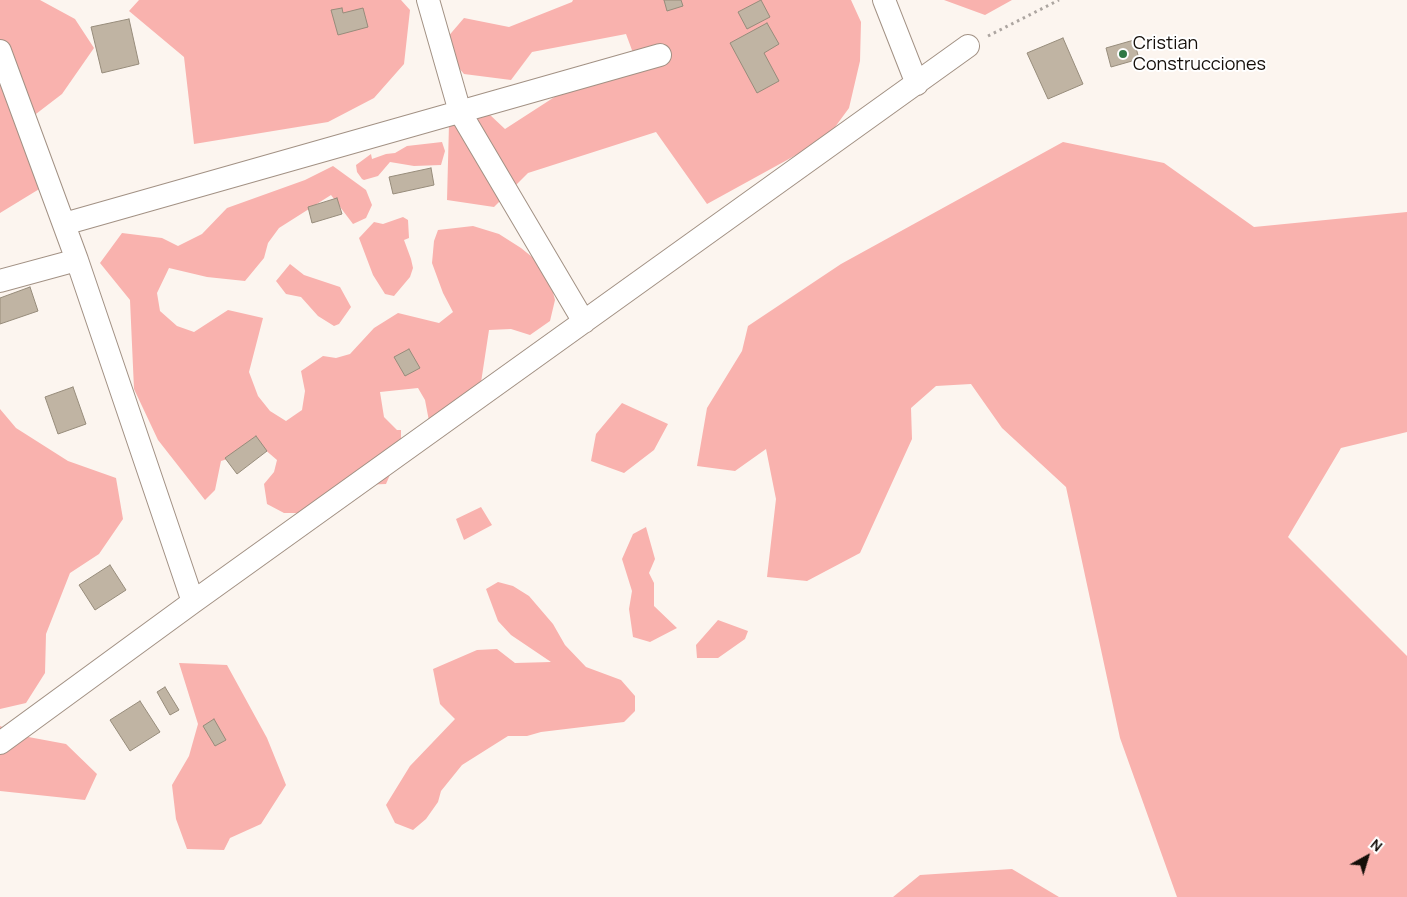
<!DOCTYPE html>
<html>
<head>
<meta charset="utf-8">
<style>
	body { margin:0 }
	#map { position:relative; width:1407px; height:897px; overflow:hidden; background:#fcf5ef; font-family:Manrope,sans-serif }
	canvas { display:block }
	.north { position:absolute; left:1342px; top:832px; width:50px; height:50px; -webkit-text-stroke:4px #fff; paint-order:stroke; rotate:39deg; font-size:14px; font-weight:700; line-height:20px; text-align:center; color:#140e09 }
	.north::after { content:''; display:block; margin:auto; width:18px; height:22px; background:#140e09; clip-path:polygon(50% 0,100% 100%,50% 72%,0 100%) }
</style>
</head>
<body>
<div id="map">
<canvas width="1407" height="897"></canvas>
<div class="north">N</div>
</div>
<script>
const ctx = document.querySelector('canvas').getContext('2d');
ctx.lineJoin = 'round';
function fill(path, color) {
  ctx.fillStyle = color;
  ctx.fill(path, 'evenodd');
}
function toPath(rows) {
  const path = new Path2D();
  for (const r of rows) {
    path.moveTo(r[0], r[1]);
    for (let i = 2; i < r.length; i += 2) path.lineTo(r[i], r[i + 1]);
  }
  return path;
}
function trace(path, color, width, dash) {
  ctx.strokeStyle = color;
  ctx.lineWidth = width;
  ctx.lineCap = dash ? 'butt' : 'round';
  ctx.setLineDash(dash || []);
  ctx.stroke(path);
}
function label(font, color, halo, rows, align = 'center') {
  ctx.font = font + ' Manrope,sans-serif';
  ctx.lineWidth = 4;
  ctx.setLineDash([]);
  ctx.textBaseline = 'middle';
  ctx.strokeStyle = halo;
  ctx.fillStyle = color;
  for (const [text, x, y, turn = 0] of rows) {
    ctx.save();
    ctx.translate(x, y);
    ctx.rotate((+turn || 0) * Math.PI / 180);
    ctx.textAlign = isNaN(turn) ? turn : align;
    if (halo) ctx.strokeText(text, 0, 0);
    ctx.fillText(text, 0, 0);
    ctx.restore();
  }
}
fill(toPath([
	[0,0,40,0,75,19,94,48,62,94,32,117,54,180,0,213],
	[139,0,401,0,410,10,404,64,374,98,328,122,194,144,184,57,129,11],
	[573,0,851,0,861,22,860,61,849,108,827,138,707,204,656,132,528,173,494,207,447,200,449,124,489,114,505,129,570,87,636,61,626,34,532,52,511,80,464,74,440,46,464,18,509,27,572,2],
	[944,0,1012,0,985,15],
	[442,142,445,151,441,165,414,166,390,162,378,176,364,180,362,179,357,172,356,165,371,154,372,159,386,154,395,153,407,146],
	[1063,142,1164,163,1254,227,1407,212,1407,432,1341,448,1288,537,1407,656,1407,897,1177,897,1120,738,1066,487,1002,428,971,384,936,386,911,408,912,439,860,553,807,581,767,577,776,499,766,449,735,471,697,466,707,408,742,351,748,326,841,264],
	[333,166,366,190,372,205,366,218,353,224,331,195,279,228,268,243,264,258,245,281,207,277,169,268,157,293,160,311,177,326,194,332,228,310,263,318,249,372,258,396,270,411,286,421,302,410,305,391,301,371,323,356,336,358,350,354,374,328,398,313,439,323,453,312,443,293,432,263,434,241,438,230,473,226,499,234,521,248,547,269,555,300,550,321,530,335,511,329,489,330,480,389,429,421,425,400,418,388,380,392,384,417,397,430,401,430,401,449,386,484,336,486,310,513,284,513,267,504,264,484,274,472,277,460,263,448,221,461,215,490,205,500,158,440,134,389,130,300,100,263,122,233,162,238,178,246,202,234,227,208,305,180],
	[403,217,408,220,409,238,404,240,411,259,413,268,410,277,394,296,385,294,373,275,359,238,374,222,383,224],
	[290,264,304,275,340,287,351,307,339,324,334,326,318,316,301,297,286,294,276,281],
	[622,403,668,424,654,450,624,473,591,461,596,434],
	[0,409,16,428,68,461,116,478,123,519,99,554,70,573,46,634,45,673,26,703,0,709],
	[481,507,492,525,464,540,456,519],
	[646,527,655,559,649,573,654,583,654,606,677,628,650,642,633,637,629,609,632,591,622,559,633,534],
	[498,582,513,586,529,596,553,624,565,645,586,667,621,680,635,696,635,711,624,722,541,732,527,736,508,736,462,765,441,791,438,802,426,819,413,830,395,823,386,805,410,766,455,719,440,704,433,669,477,650,497,649,515,663,551,662,511,635,498,621,486,589],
	[718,620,748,631,745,639,718,658,697,658,696,645],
	[179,663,227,665,267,738,286,785,261,824,230,838,224,850,187,849,176,819,172,785,189,756,198,724],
	[0,726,23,736,66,744,97,774,85,800,0,791],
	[1012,869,1059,897,893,897,920,875]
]), '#f9b2ae');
const building = toPath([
	[664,0,681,0,683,6,667,11,664,0],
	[761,0,770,17,747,29,738,12,761,0],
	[342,8,343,13,363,8,368,27,338,35,331,10,342,8],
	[129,19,139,64,102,73,91,27,129,19],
	[767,23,779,44,764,53,779,81,757,93,730,43,767,23],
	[1063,38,1083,84,1048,99,1027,53,1063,38],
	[1134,40,1139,59,1111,67,1106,48,1134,40],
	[431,168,434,185,393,194,389,177,431,168],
	[337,198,342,214,312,223,308,207,337,198],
	[30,287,38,311,0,324,0,298,30,287],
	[409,349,420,368,405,376,394,357,409,349],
	[73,387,86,424,58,434,45,397,73,387],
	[256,436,267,451,237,474,225,458,256,436],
	[110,565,126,590,95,610,79,585,110,565],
	[165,687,179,710,170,715,157,692,165,687],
	[140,701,160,732,130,751,110,720,140,701],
	[214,719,226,740,215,746,203,726,214,719]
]);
fill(building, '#c0b4a3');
trace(building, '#978c7b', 1);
const street = toPath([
	[428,0,460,112,584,322],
	[884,0,917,84],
	[0,51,77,260,193,602],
	[64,224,660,55],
	[0,281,77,260],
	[0,743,193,602,968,46]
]);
trace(street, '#a29184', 24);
trace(toPath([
	[988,36,1059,0]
]), '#aca5a0', 3, [2.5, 4]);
trace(street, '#fff', 22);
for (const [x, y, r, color] of [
	[1123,54,5,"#2f7845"]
]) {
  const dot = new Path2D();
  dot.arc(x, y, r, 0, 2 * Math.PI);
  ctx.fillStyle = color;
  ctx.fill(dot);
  trace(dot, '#fff', 2);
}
label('18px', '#140e09', '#fff', [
	["Cristian",1133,44],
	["Construcciones",1133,65]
], 'left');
</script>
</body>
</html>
